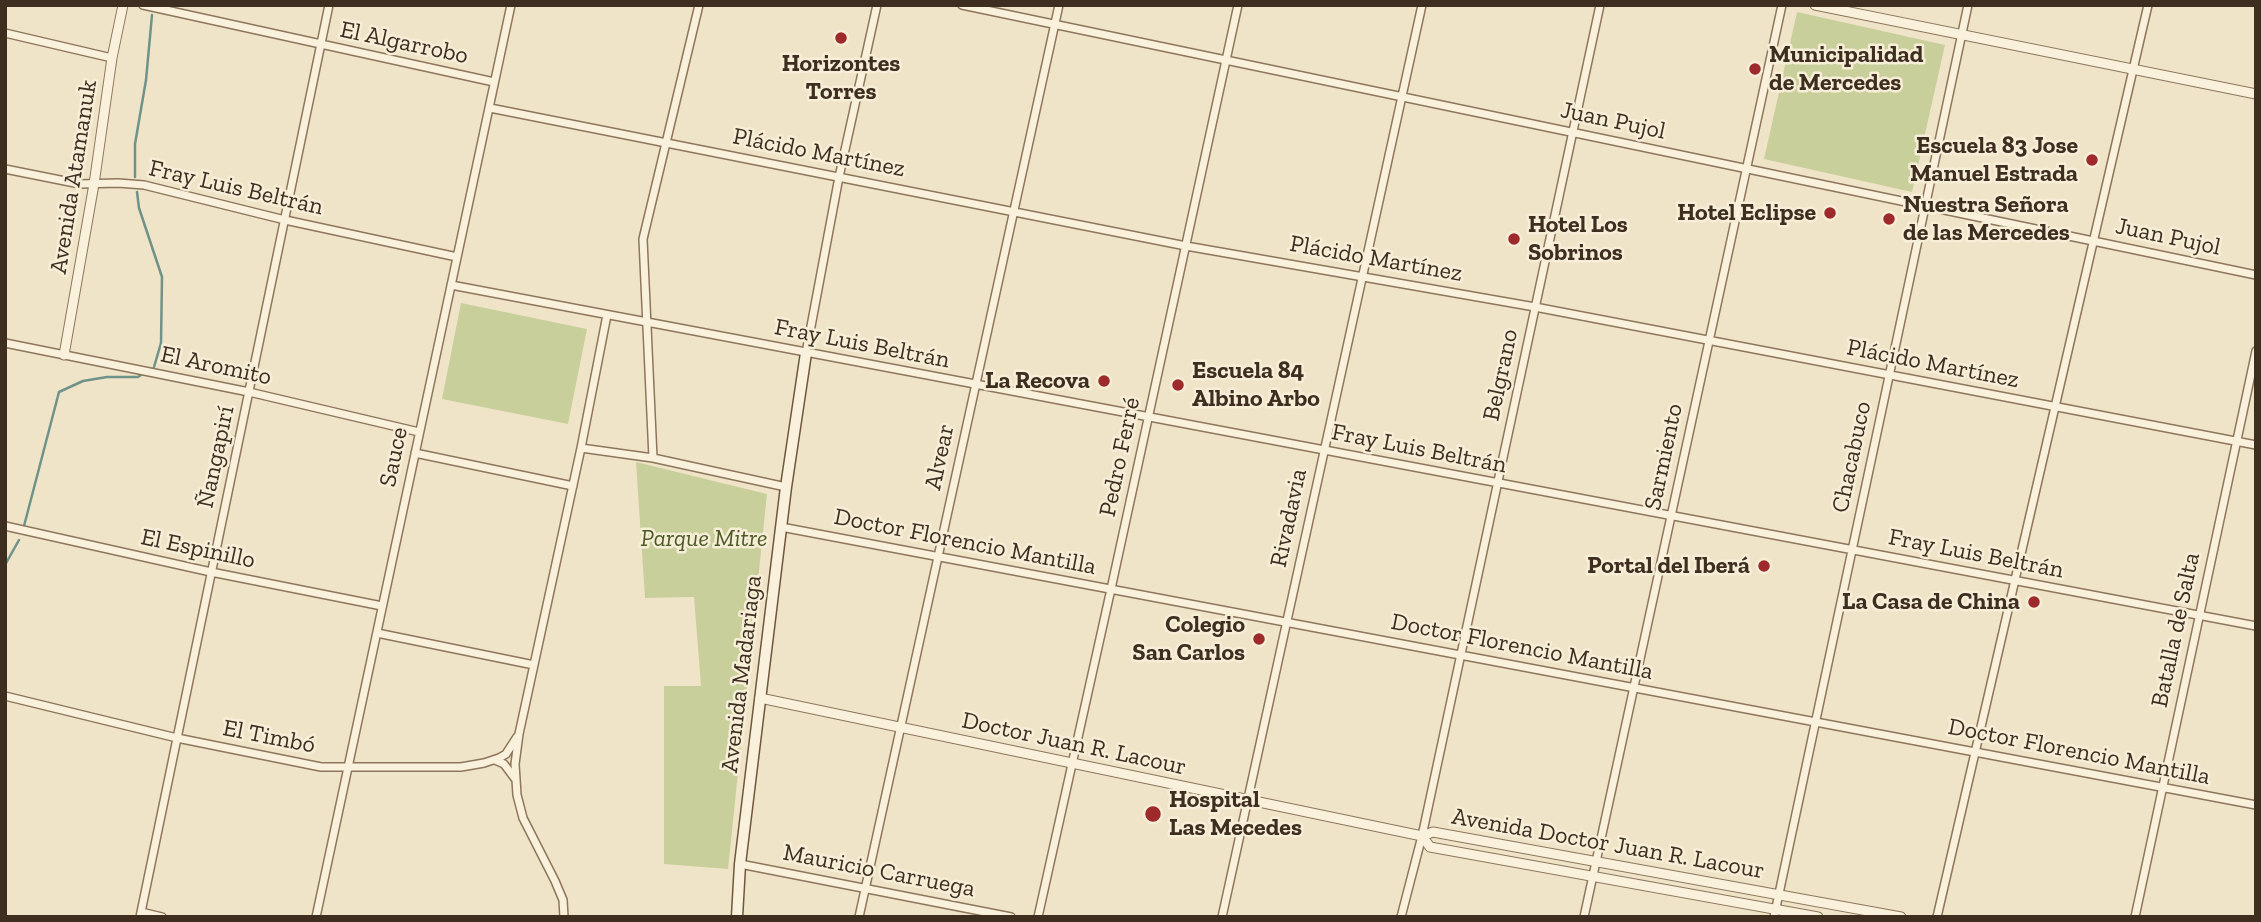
<!DOCTYPE html>
<html>
<head>
<meta charset="utf-8">
<style>
	body { margin:0 }
	#map { position:relative; width:2261px; height:922px; overflow:hidden; background:#f0e4c8; font-family:"Zilla Slab",serif }
	canvas { display:block }
	.frame { position:absolute; inset:0; border:7px solid #3d2e20; pointer-events:none }
</style>
</head>
<body>
<div id="map">
<canvas width="2261" height="922"></canvas>
<div class="frame"></div>
</div>
<script>
const ctx = document.querySelector('canvas').getContext('2d');
ctx.lineJoin = 'round';
function fill(path, color) {
  ctx.fillStyle = color;
  ctx.fill(path, 'evenodd');
}
function toPath(rows) {
  const path = new Path2D();
  for (const r of rows) {
    path.moveTo(r[0], r[1]);
    for (let i = 2; i < r.length; i += 2) path.lineTo(r[i], r[i + 1]);
  }
  return path;
}
function trace(path, color, width, dash) {
  ctx.strokeStyle = color;
  ctx.lineWidth = width;
  ctx.lineCap = dash ? 'butt' : 'round';
  ctx.setLineDash(dash || []);
  ctx.stroke(path);
}
function label(font, color, halo, rows, align = 'center') {
  ctx.font = font + ' "Zilla Slab",serif';
  ctx.lineWidth = 5;
  ctx.setLineDash([]);
  ctx.textBaseline = 'middle';
  ctx.strokeStyle = halo;
  ctx.fillStyle = color;
  for (const [text, x, y, turn = 0] of rows) {
    ctx.save();
    ctx.translate(x, y);
    ctx.rotate((+turn || 0) * Math.PI / 180);
    ctx.textAlign = isNaN(turn) ? turn : align;
    if (halo) ctx.strokeText(text, 0, 0);
    ctx.fillText(text, 0, 0);
    ctx.restore();
  }
}
fill(toPath([
	[1797,12,1945,45,1912,192,1764,159],
	[461,303,587,329,568,424,442,399],
	[636,462,767,494,728,869,664,864,664,686,701,686,694,597,645,598]
]), '#c9cf9b');
trace(toPath([
	[135,177,135,144,146,80,152,15],
	[137,192,139,208,162,277,161,343,154,367],
	[24,526,59,392,83,381,107,377,138,377,144,373],
	[5,565,19,540]
]), '#6f938a', 2.5);
const minor = toPath([
	[143,5,494,82],
	[962,5,2256,275],
	[5,33,112,58],
	[490,108,1186,246,1535,307,2256,445],
	[5,169,80,184,118,183,144,185,285,220,457,257],
	[451,285,2256,626],
	[5,343,249,392,419,432],
	[806,353,839,177,877,5],
	[581,448,653,458,786,487],
	[415,453,573,486],
	[653,458,643,239,699,5],
	[5,526,211,572,382,606],
	[781,527,2256,805],
	[377,633,534,665],
	[5,696,177,738,321,767,461,767,484,763,499,758,506,754,517,737],
	[495,760,504,764,516,780],
	[740,864,1011,917],
	[141,912,162,917],
	[140,917,329,5],
	[316,917,511,5],
	[564,917,563,900,555,881,523,818,517,795,515,764,519,734,581,448,607,315],
	[859,917,1059,5],
	[1038,917,1111,589,1238,5],
	[1222,917,1422,5],
	[1401,917,1422,836,1600,5],
	[1584,917,1782,5],
	[1774,917,1968,5],
	[1937,917,2148,5],
	[2135,917,2256,351]
]);
const tertiary = toPath([
	[1815,5,2256,94],
	[64,355,94,184,112,58,123,5],
	[760,698,1422,836],
	[1422,836,1433,832,1901,917],
	[1422,836,1430,847,1818,917]
]);
const secondary = toPath([
	[737,917,740,864,786,487,806,353]
]);
trace(minor, '#8d765c', 10);
trace(tertiary, '#8d765c', 11);
trace(secondary, '#6f573f', 13);
trace(minor, '#faf1dc', 7);
trace(tertiary, '#faf1dc', 9);
trace(secondary, '#faf1dc', 10);
for (const [x, y, r, color] of [
	[841,38,7,"#9e2a2b"],
	[1755,69,7,"#9e2a2b"],
	[2092,160,7,"#9e2a2b"],
	[1830,213,7,"#9e2a2b"],
	[1889,219,7,"#9e2a2b"],
	[1514,239,7,"#9e2a2b"],
	[1104,381,7,"#9e2a2b"],
	[1178,385,7,"#9e2a2b"],
	[1764,566,7,"#9e2a2b"],
	[2034,602,7,"#9e2a2b"],
	[1259,639,7,"#9e2a2b"],
	[1153,814,9,"#9e2a2b"]
]) {
  const dot = new Path2D();
  dot.arc(x, y, r, 0, 2 * Math.PI);
  ctx.fillStyle = color;
  ctx.fill(dot);
  trace(dot, '#f7eed8', 2.5);
}
label('24px', '#3d2e20', '#f7eed8', [
	["El Algarrobo",404,43,12],
	["Juan Pujol",1613,121,12],
	["Plácido Martínez",819,153,11],
	["Avenida Atamanuk",74,177,-81],
	["Fray Luis Beltrán",236,188,13],
	["Juan Pujol",2168,237,12],
	["Plácido Martínez",1376,259,10],
	["Fray Luis Beltrán",862,344,11],
	["Plácido Martínez",1933,364,11],
	["El Aromito",216,366,12],
	["Belgrano",1501,375,-78],
	["Fray Luis Beltrán",1419,449,11],
	["Ñangapirí",216,457,-78],
	["Sauce",394,457,-78],
	["Alvear",940,457,-78],
	["Pedro Ferré",1120,457,-78],
	["Sarmiento",1664,457,-78],
	["Chacabuco",1852,457,-78],
	["Rivadavia",1289,518,-78],
	["Doctor Florencio Mantilla",965,542,11],
	["El Espinillo",198,549,12],
	["Fray Luis Beltrán",1976,554,11],
	["Batalla de Salta",2176,630,-78],
	["Doctor Florencio Mantilla",1522,647,11],
	["Avenida Madariaga",742,674,-83],
	["El Timbó",269,737,11],
	["Doctor Juan R. Lacour",1074,744,12],
	["Doctor Florencio Mantilla",2079,752,11],
	["Avenida Doctor Juan R. Lacour",1608,844,10],
	["Mauricio Carruega",879,871,11]
]);
label('bold 24px', '#3d2e20', '#f7eed8', [
	["Municipalidad",1769,55,"left"],
	["de Mercedes",1769,83,"left"],
	["Horizontes",841,64,"center"],
	["Torres",841,92,"center"],
	["Escuela 83 Jose",2078,146],
	["Manuel Estrada",2078,174],
	["Nuestra Señora",1903,205,"left"],
	["de las Mercedes",1903,233,"left"],
	["Hotel Eclipse",1816,213],
	["Hotel Los",1528,225,"left"],
	["Sobrinos",1528,253,"left"],
	["Escuela 84",1192,371,"left"],
	["Albino Arbo",1192,399,"left"],
	["La Recova",1090,381],
	["Portal del Iberá",1750,566],
	["La Casa de China",2020,602],
	["Colegio",1245,625],
	["San Carlos",1245,653],
	["Hospital",1169,800,"left"],
	["Las Mecedes",1169,828,"left"]
], 'right');
label('italic 24px', '#4d5a26', '#f7eed8', [
	["Parque Mitre",704,539]
]);
</script>
</body>
</html>
